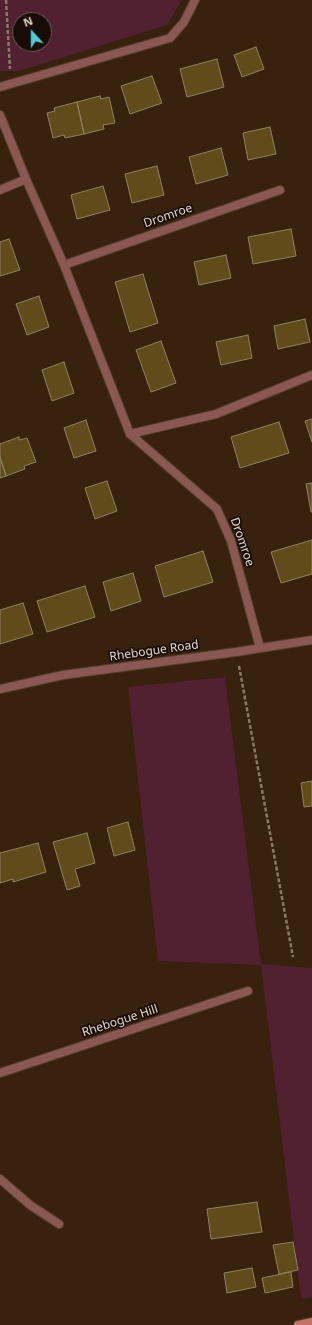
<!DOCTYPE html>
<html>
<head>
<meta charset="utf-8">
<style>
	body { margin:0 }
	#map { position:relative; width:312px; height:1325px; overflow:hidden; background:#38210d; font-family:"Noto Sans",sans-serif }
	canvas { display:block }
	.north { position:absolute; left:12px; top:12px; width:40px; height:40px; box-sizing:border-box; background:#180d06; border:1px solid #6a5d54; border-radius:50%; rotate:339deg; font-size:11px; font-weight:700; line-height:16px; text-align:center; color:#e4d4c8 }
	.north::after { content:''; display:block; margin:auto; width:14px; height:18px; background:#51ccd5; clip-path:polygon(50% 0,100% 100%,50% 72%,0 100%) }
</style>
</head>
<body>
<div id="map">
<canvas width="312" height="1325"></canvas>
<div class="north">N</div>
</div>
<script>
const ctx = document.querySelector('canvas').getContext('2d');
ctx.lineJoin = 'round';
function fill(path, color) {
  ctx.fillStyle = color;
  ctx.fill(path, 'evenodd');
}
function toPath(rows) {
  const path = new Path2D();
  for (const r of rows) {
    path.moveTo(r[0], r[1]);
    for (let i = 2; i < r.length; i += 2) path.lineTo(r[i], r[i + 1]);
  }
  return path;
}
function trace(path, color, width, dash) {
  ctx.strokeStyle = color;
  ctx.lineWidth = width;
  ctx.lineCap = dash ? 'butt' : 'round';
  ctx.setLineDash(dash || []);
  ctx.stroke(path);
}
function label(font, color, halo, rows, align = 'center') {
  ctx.font = font + ' "Noto Sans",sans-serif';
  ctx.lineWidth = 3.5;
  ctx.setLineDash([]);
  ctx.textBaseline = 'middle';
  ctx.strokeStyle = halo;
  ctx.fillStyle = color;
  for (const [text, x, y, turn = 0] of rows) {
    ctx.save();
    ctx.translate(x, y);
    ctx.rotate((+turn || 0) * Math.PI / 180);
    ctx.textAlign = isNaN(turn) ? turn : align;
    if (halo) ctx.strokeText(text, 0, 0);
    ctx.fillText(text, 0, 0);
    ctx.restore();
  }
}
fill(toPath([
	[0,0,182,0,167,25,19,71,0,71],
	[20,20,44,20,44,44,20,44],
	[225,677,261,964,312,968,312,1297,301,1299,261,965,158,961,128,687]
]), '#512031');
const building = toPath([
	[256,47,264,69,242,77,234,55,256,47],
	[217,59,224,87,187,97,180,69,217,59],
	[152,76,162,103,130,114,121,86,152,76],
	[100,96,101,99,109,97,115,123,103,125,104,129,84,134,77,102,100,96],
	[77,102,84,134,65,138,64,135,53,138,47,113,55,111,54,108,77,102],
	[270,127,276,154,248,160,243,133,270,127],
	[221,148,228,175,196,184,189,157,221,148],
	[157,166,164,195,132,203,125,174,157,166],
	[103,186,110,210,77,219,71,195,103,186],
	[291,229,296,256,253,264,248,237,291,229],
	[9,239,20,270,0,276,0,242,9,239],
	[226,255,231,278,199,285,194,262,226,255],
	[143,274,158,323,130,332,115,282,143,274],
	[39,296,49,327,27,335,16,304,39,296],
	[305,319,310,342,278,349,274,326,305,319],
	[248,335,252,358,221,365,216,342,248,335],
	[161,341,176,383,151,392,136,350,161,341],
	[64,362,74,393,52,401,42,370,64,362],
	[312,419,312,442,305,421,312,419],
	[86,420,96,451,74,458,64,428,86,420],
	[279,422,289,453,240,468,231,437,279,422],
	[19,437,19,440,27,438,36,462,24,466,25,469,6,476,0,457,0,444,19,437],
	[0,457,6,476,0,478,0,457],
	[107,481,117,511,95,519,85,488,107,481],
	[312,483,312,512,311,512,306,484,312,483],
	[312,540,312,574,281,583,271,552,312,540],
	[203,551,213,582,164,597,155,566,203,551],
	[133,573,141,601,111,611,103,582,133,573],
	[85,586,95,617,47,632,37,601,85,586],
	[23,603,33,634,0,644,0,610,23,603],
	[312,781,312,806,304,807,301,783,312,781],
	[128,822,135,850,114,856,107,828,128,822],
	[87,833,95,863,75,869,80,886,67,890,53,842,87,833],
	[38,843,46,872,13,882,13,879,0,883,0,853,38,843],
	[257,1202,262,1232,211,1239,207,1209,257,1202],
	[293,1242,298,1270,279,1274,273,1245,293,1242],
	[252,1268,256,1287,227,1293,224,1273,252,1268],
	[291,1272,293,1287,265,1293,262,1278,291,1272]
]);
fill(building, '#604c1a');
trace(building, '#8f8262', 1);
const minor = toPath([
	[0,87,170,38,184,22,195,0],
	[0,115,26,179,64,265,130,434,217,509,231,541,260,648],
	[0,190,26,179],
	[64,265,280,190],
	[130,434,216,414,312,375],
	[0,689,63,675,236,652,312,640],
	[0,1073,248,991],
	[0,1179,30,1205,59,1224]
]);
const secondary = toPath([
	[298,1325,312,1322]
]);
trace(minor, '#543e2b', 10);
trace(secondary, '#543e2b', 10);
trace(toPath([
	[6,0,10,69],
	[239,666,293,957]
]), '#8c7868', 2.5, [4, 2]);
trace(minor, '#8a5850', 8);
trace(secondary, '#c17366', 8);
label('12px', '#e4d4c8', '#180d06', [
	["Dromroe",168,216,-19],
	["Dromroe",242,542,71],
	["Rhebogue Road",154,651,-8],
	["Rhebogue Hill",120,1021,-18]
]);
</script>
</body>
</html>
